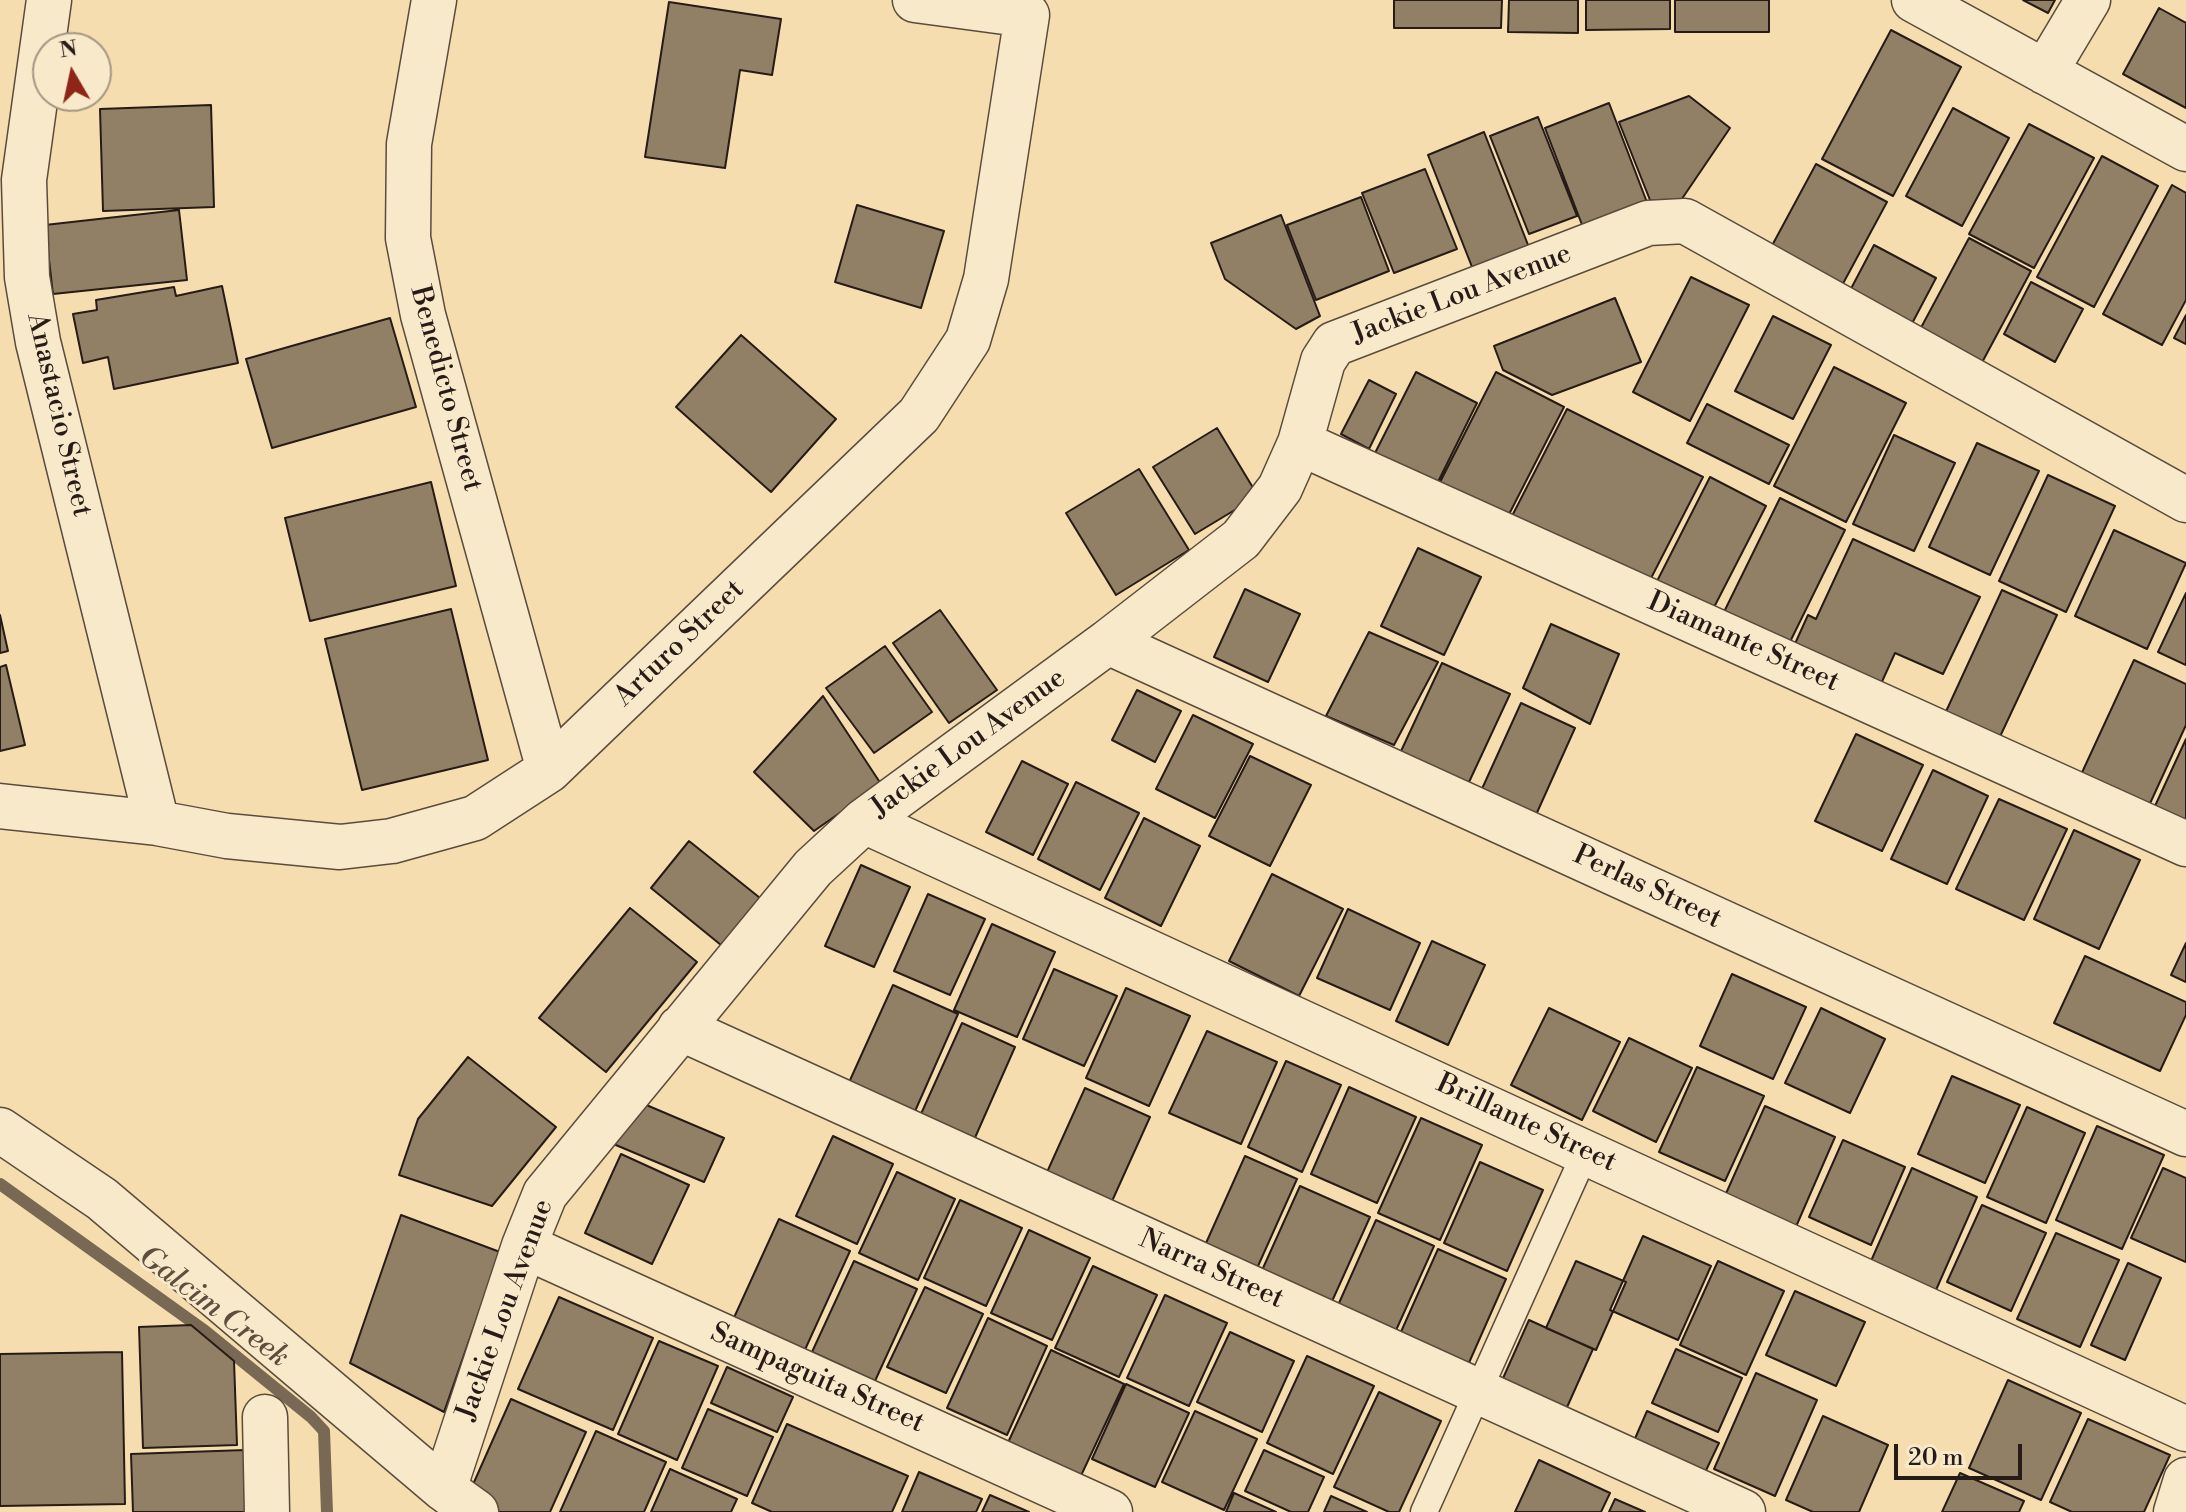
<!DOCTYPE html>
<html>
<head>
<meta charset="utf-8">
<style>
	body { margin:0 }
	#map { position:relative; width:2186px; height:1512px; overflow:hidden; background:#f5ddaf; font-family:"Libre Bodoni",serif }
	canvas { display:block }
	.north { position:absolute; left:32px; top:32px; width:80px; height:80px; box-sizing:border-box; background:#f8e9cb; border:2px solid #a49783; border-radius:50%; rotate:351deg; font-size:22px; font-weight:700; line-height:32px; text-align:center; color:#271b17 }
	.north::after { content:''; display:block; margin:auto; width:28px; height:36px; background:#8f2418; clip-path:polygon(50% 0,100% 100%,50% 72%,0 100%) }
	.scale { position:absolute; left:1894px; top:1444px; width:128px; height:36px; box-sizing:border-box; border:4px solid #271b17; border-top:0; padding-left:10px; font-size:24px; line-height:28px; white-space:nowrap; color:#271b17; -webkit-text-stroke:6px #f8e9cb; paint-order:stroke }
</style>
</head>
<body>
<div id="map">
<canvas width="2186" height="1512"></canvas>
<div class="north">N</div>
<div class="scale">20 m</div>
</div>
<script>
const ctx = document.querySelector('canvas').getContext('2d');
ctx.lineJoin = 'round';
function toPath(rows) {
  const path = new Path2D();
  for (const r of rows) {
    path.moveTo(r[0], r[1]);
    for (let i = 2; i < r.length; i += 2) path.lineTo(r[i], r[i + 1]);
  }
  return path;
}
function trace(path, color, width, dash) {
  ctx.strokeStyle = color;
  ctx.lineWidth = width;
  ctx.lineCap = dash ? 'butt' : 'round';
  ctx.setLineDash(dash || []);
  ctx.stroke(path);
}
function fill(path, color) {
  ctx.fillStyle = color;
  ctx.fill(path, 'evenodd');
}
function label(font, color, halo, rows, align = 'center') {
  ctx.font = font + ' "Libre Bodoni",serif';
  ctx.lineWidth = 6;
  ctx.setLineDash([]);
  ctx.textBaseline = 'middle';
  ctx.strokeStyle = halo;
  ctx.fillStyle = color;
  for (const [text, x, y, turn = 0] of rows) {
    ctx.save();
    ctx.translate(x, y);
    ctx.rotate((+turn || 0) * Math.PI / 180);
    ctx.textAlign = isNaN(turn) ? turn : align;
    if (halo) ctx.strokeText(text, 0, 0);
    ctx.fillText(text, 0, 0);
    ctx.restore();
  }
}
trace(toPath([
	[0,1184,205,1331,311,1417,324,1431,327,1512]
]), '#796853', 12);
const building = toPath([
	[1394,0,1502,0,1501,28,1394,28,1394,0],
	[1509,0,1578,0,1578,33,1508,32,1509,0],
	[1586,0,1670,0,1670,29,1586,30,1586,0],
	[1675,0,1769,0,1769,32,1675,32,1675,0],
	[2023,0,2055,0,2048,13,2023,0],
	[669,2,781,19,772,75,740,70,725,168,645,157,669,2],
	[2159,8,2186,23,2186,108,2123,74,2159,8],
	[1891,30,1961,67,1893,196,1822,159,1891,30],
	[1689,96,1730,128,1673,212,1650,200,1619,122,1689,96],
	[1609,103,1648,205,1584,230,1545,128,1609,103],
	[211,105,214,207,103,211,100,109,211,105],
	[1953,108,2009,138,1962,226,1906,196,1953,108],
	[1538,117,1577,216,1529,234,1490,136,1538,117],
	[2029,124,2094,158,2034,268,1969,234,2029,124],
	[1484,132,1530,250,1474,272,1428,155,1484,132],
	[2102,156,2158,186,2094,307,2037,277,2102,156],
	[1816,164,1887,202,1839,291,1768,253,1816,164],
	[1425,169,1457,249,1394,273,1362,193,1425,169],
	[2172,185,2186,193,2186,300,2162,345,2103,314,2172,185],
	[1361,197,1389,271,1316,300,1287,225,1361,197],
	[857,205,944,231,921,308,835,282,857,205],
	[179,210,187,280,53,294,45,225,179,210],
	[1281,215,1320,316,1296,329,1225,279,1211,243,1281,215],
	[1969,238,2031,271,1978,370,1916,337,1969,238],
	[1874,245,1936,278,1907,333,1845,300,1874,245],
	[1691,277,1749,305,1690,421,1633,392,1691,277],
	[2031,282,2083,309,2055,362,2004,334,2031,282],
	[222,286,238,363,114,389,108,357,83,363,73,314,97,310,96,300,174,287,176,296,222,286],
	[1615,298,1641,362,1552,395,1503,370,1494,346,1615,298],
	[2186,315,2186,344,2174,338,2186,315],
	[1773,316,1831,345,1793,419,1735,391,1773,316],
	[390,318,416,407,272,448,246,359,390,318],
	[741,335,836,419,771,492,676,407,741,335],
	[1834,367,1906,403,1846,522,1774,486,1834,367],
	[1416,372,1477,403,1433,492,1371,461,1416,372],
	[1496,372,1564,407,1503,526,1435,492,1496,372],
	[1369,380,1396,394,1369,449,1341,434,1369,380],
	[1707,404,1789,445,1769,484,1687,443,1707,404],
	[1567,409,1703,477,1648,584,1512,516,1567,409],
	[1217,428,1258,496,1195,534,1153,467,1217,428],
	[1894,435,1955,463,1914,551,1853,524,1894,435],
	[1977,443,2039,471,1990,575,1929,547,1977,443],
	[1139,469,1189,550,1116,595,1066,513,1139,469],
	[2048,475,2115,506,2066,612,1999,581,2048,475],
	[1710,477,1766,506,1708,619,1652,591,1710,477],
	[431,482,456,586,310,621,285,518,431,482],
	[1780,498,1845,530,1786,650,1721,618,1780,498],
	[2114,530,2186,563,2147,649,2075,616,2114,530],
	[1853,539,1980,597,1943,674,1895,653,1875,697,1789,657,1808,615,1816,619,1853,539],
	[1418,548,1481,577,1444,655,1381,626,1418,548],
	[1245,589,1300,614,1268,682,1214,657,1245,589],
	[2002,590,2057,615,1997,743,1943,718,2002,590],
	[2186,593,2186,665,2158,652,2186,593],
	[451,609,488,760,362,790,325,639,451,609],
	[940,610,997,690,949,723,893,643,940,610],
	[0,615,8,651,0,653,0,615],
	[1551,624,1619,654,1590,724,1523,688,1551,624],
	[1369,632,1438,662,1394,745,1326,716,1369,632],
	[885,646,932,712,874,753,826,688,885,646],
	[2134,660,2186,684,2186,725,2147,810,2079,779,2134,660],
	[1442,663,1510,694,1463,795,1395,764,1442,663],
	[6,665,25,745,0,751,0,667,6,665],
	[1137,690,1181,711,1155,762,1112,740,1137,690],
	[823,696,881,784,814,831,754,772,823,696],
	[1521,703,1575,728,1531,826,1476,802,1521,703],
	[1193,715,1253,744,1215,818,1156,789,1193,715],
	[1856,734,1923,765,1882,851,1815,821,1856,734],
	[2186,739,2186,820,2155,806,2186,739],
	[1250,756,1311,785,1270,866,1209,836,1250,756],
	[1022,761,1068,784,1033,855,986,832,1022,761],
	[1933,770,1988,796,1947,884,1891,859,1933,770],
	[1076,782,1139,813,1100,890,1038,859,1076,782],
	[1999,799,2067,829,2024,920,1956,889,1999,799],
	[1144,818,1200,846,1161,926,1105,898,1144,818],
	[2074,830,2140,860,2099,949,2034,919,2074,830],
	[689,841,770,906,732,954,651,888,689,841],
	[861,865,910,887,874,967,825,946,861,865],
	[1272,874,1343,909,1299,996,1229,961,1272,874],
	[928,894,985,919,950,995,894,971,928,894],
	[630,908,697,962,606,1072,539,1018,630,908],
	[1348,909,1420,943,1390,1010,1317,978,1348,909],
	[992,924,1055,952,1017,1037,954,1010,992,924],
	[1432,941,1485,965,1448,1045,1396,1021,1432,941],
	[2186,943,2186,982,2171,975,2186,943],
	[2085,956,2186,1002,2186,1015,2160,1071,2054,1023,2085,956],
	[1054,969,1117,996,1084,1066,1023,1039,1054,969],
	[1732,974,1806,1007,1773,1079,1700,1046,1732,974],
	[893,985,958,1014,912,1118,846,1089,893,985],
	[1126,988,1190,1016,1149,1106,1086,1078,1126,988],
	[1549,1008,1620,1042,1582,1120,1511,1085,1549,1008],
	[1821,1008,1885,1039,1850,1113,1785,1083,1821,1008],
	[962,1023,1015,1047,970,1149,916,1125,962,1023],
	[1207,1031,1277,1062,1241,1144,1169,1113,1207,1031],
	[1629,1038,1692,1068,1656,1142,1593,1111,1629,1038],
	[468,1057,556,1127,492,1206,399,1175,418,1119,468,1057],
	[1286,1061,1341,1085,1302,1172,1248,1147,1286,1061],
	[1697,1067,1764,1096,1725,1181,1659,1152,1697,1067],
	[1952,1076,2020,1105,1985,1183,1918,1154,1952,1076],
	[1349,1087,1416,1117,1377,1203,1311,1174,1349,1087],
	[1085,1088,1150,1117,1108,1210,1043,1181,1085,1088],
	[644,1104,724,1138,704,1182,611,1143,644,1104],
	[1765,1106,1835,1137,1795,1229,1724,1198,1765,1106],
	[2027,1107,2085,1133,2046,1223,1987,1197,2027,1107],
	[1421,1118,1482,1145,1440,1240,1378,1213,1421,1118],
	[2097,1126,2164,1155,2122,1249,2056,1220,2097,1126],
	[833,1136,893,1164,857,1244,796,1216,833,1136],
	[1843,1140,1905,1167,1871,1245,1809,1217,1843,1140],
	[621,1154,689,1185,652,1264,585,1233,621,1154],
	[1245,1156,1297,1179,1254,1275,1202,1252,1245,1156],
	[1480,1162,1543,1190,1507,1271,1444,1243,1480,1162],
	[1912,1168,1977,1197,1936,1290,1871,1261,1912,1168],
	[2163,1168,2186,1178,2186,1262,2131,1238,2163,1168],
	[897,1172,955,1199,918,1280,859,1253,897,1172],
	[1300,1186,1370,1217,1329,1308,1259,1277,1300,1186],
	[960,1200,1022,1228,986,1306,924,1278,960,1200],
	[1982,1205,2046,1233,2011,1311,1947,1282,1982,1205],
	[401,1215,500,1252,444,1412,350,1363,401,1215],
	[779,1219,850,1251,803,1354,732,1322,779,1219],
	[1376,1220,1434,1246,1393,1337,1335,1312,1376,1220],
	[1029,1230,1090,1258,1052,1340,991,1313,1029,1230],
	[2056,1233,2119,1260,2080,1347,2017,1319,2056,1233],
	[1643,1236,1711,1266,1678,1340,1610,1310,1643,1236],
	[1438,1249,1506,1279,1468,1365,1400,1334,1438,1249],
	[854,1261,917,1289,875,1381,812,1352,854,1261],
	[1576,1261,1626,1282,1596,1350,1546,1328,1576,1261],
	[1718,1261,1784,1291,1746,1375,1680,1345,1718,1261],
	[2128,1263,2161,1278,2125,1360,2091,1345,2128,1263],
	[1093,1266,1157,1295,1119,1377,1055,1348,1093,1266],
	[925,1287,983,1314,946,1393,887,1367,925,1287],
	[1795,1291,1865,1322,1836,1386,1766,1355,1795,1291],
	[1165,1295,1227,1323,1189,1406,1127,1378,1165,1295],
	[559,1297,653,1338,613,1430,518,1389,559,1297],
	[988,1318,1047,1346,1007,1435,947,1408,988,1318],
	[1529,1320,1593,1349,1564,1414,1500,1385,1529,1320],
	[191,1325,234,1361,237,1445,143,1448,139,1327,191,1325],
	[1230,1332,1294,1361,1262,1432,1197,1402,1230,1332],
	[659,1341,718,1366,677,1460,618,1434,659,1341],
	[1676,1349,1742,1378,1718,1432,1652,1403,1676,1349],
	[1051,1350,1124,1384,1078,1482,1005,1449,1051,1350],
	[122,1352,125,1504,0,1506,0,1354,122,1352],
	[1307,1356,1374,1386,1333,1474,1267,1443,1307,1356],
	[727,1367,793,1397,777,1432,711,1403,727,1367],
	[1756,1373,1817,1400,1775,1496,1714,1469,1756,1373],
	[2008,1380,2081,1413,2041,1500,1969,1468,2008,1380],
	[1126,1384,1189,1413,1155,1487,1092,1459,1126,1384],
	[1379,1392,1441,1421,1399,1512,1389,1512,1334,1487,1379,1392],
	[511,1399,586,1432,550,1512,499,1512,467,1498,511,1399],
	[708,1409,773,1437,747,1496,682,1468,708,1409],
	[1195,1411,1257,1439,1224,1510,1162,1482,1195,1411],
	[1647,1411,1719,1443,1701,1481,1630,1450,1647,1411],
	[1823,1416,1888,1445,1859,1512,1813,1512,1786,1500,1823,1416],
	[2088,1419,2170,1455,2144,1512,2072,1512,2050,1502,2088,1419],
	[787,1424,908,1476,892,1512,772,1512,752,1503,787,1424],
	[596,1431,666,1462,644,1512,560,1512,596,1431],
	[245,1450,247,1512,133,1512,131,1454,245,1450],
	[1264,1450,1324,1477,1308,1512,1291,1512,1245,1491,1264,1450],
	[1539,1460,1610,1493,1601,1512,1515,1512,1539,1460],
	[670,1469,737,1499,731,1512,651,1512,670,1469],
	[919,1472,982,1499,976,1512,902,1512,919,1472],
	[1960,1473,2024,1501,2019,1512,1942,1512,1960,1473],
	[1234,1493,1276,1512,1226,1512,1234,1493],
	[990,1495,1029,1512,982,1512,990,1495],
	[1331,1496,1367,1512,1324,1512,1331,1496],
	[1615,1499,1645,1512,1609,1512,1615,1499]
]);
fill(building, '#928066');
trace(building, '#271b17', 2);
const lane = toPath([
	[1424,1512,1586,1151]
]);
const street = toPath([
	[49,0,24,180,27,277,38,342,157,823],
	[434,0,409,144,408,238,423,315,549,770],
	[1914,0,2186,149],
	[2045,72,2088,0],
	[1300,443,2186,844],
	[1108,642,2186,1134],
	[0,806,157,823,227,836,340,847,392,841,475,818,549,770,919,415,968,340,986,279,1027,15,915,0],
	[864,821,2186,1429],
	[680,1028,1743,1512],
	[0,1130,102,1199,444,1489,476,1512],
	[524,1246,1110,1512],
	[265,1417,267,1512],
	[444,1489,524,1246,545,1194,813,868,864,821,1108,642,1241,539,1280,488,1300,443,1323,361,1334,344,1648,223,1685,221,2186,500],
	[2176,1512,2186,1480]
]);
trace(lane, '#5a4c3d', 29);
trace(street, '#5a4c3d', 47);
trace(lane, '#f8e9cb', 26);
trace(street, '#f8e9cb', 44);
label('28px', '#271b17', '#f8e9cb', [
	["Jackie Lou Avenue",1462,295,-21],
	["Benedicto Street",445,389,75],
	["Anastacio Street",58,415,77],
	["Diamante Street",1743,643,24],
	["Arturo Street",680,644,-44],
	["Jackie Lou Avenue",969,744,-36],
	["Perlas Street",1647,888,25],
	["Brillante Street",1526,1124,25],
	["Narra Street",1211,1270,24],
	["Jackie Lou Avenue",506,1310,-70],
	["Sampaguita Street",817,1379,24]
]);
label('italic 30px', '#5d4e3f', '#f8e9cb', [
	["Galcim Creek",213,1308,37]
]);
</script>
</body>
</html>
